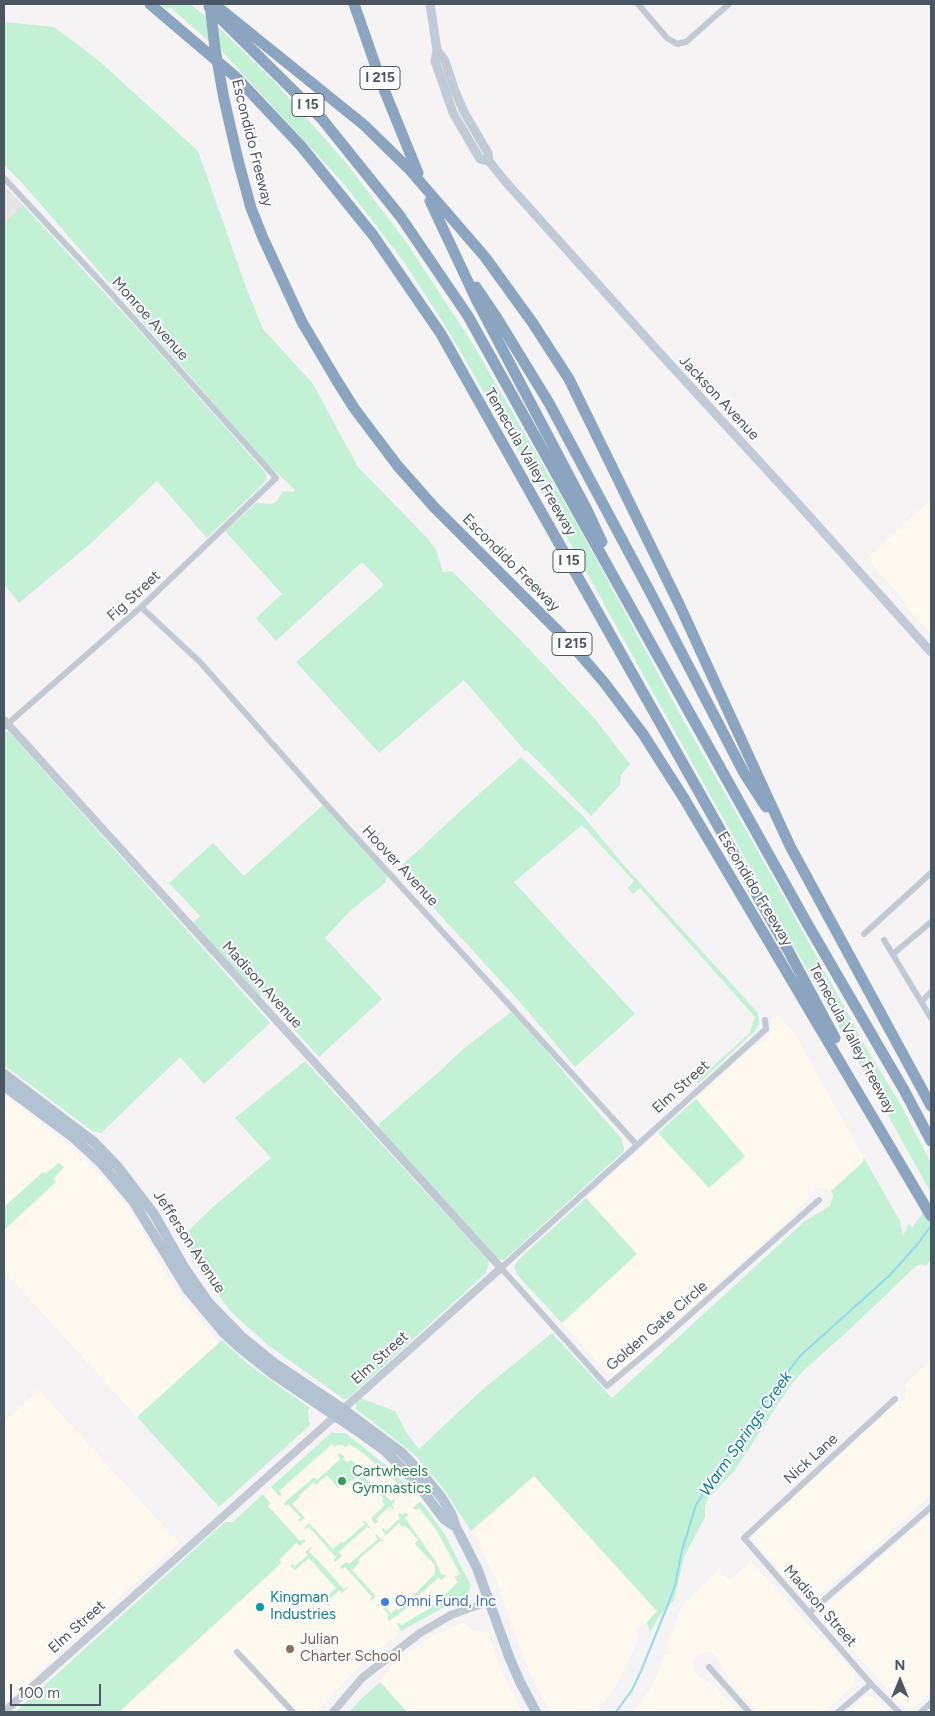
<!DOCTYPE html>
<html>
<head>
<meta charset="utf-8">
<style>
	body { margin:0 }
	#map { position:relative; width:935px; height:1716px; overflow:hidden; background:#f5f3f3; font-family:Figtree,sans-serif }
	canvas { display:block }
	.frame { position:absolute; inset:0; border:5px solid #4a5661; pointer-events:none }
	.north { position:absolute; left:875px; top:1656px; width:50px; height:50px; -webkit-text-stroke:4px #fff; paint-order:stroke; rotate:0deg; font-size:14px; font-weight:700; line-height:20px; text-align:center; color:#4a5661 }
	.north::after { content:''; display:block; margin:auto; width:18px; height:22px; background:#4a5661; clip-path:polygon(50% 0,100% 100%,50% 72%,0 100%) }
	.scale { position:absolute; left:10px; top:1684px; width:91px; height:22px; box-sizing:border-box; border:2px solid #4a5661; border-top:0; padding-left:6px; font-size:15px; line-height:18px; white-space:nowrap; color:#4a5661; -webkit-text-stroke:4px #fff; paint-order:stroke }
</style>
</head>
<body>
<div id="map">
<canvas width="935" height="1716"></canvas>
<div class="frame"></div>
<div class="north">N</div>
<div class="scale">100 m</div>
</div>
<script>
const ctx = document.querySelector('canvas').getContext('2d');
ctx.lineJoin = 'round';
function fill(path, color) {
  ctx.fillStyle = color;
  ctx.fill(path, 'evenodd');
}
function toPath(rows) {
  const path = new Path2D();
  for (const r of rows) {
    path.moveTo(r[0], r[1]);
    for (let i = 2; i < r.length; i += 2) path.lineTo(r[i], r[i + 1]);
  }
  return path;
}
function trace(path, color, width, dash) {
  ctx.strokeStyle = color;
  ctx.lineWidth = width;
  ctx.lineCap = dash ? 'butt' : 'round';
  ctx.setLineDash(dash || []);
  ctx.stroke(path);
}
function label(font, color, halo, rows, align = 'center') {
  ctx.font = font + ' Figtree,sans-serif';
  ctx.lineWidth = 4;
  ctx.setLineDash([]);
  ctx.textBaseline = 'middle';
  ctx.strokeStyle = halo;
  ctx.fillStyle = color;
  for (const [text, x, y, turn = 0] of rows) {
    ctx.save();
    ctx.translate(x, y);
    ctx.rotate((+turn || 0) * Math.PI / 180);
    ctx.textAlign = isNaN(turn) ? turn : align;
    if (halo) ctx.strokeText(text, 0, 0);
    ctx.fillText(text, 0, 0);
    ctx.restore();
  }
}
fill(toPath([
	[931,499,931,633,908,609,902,598,867,559],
	[778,1015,794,1032,864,1158,862,1163,831,1191,823,1187,815,1188,796,1213,618,1374,607,1373,562,1323,637,1254,586,1198,658,1133,709,1188,745,1156,696,1099,748,1051,767,1038,771,1029,772,1018],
	[4,1095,78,1152,80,1161,85,1160,106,1181,130,1211,175,1288,219,1343,137,1417,4,1271,4,1230,56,1182,53,1179,63,1167,46,1173,43,1172,4,1207],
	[931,1360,931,1495,819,1596,810,1600,807,1599,799,1593,754,1541,752,1538,754,1533,885,1412,904,1399,906,1391,904,1385],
	[39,1390,179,1543,4,1703,4,1422],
	[332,1432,334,1433,345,1433,375,1455,406,1485,422,1503,445,1535,466,1573,471,1585,466,1600,450,1604,401,1631,362,1664,317,1711,314,1712,119,1712,276,1569,233,1522],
	[534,1476,657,1612,647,1622,635,1630,639,1635,630,1659,617,1684,604,1702,595,1712,551,1712,549,1709,528,1670,497,1582,473,1530],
	[931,1513,931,1691,915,1707,906,1709,826,1622,823,1614,828,1604],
	[751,1561,854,1674,855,1683,852,1687,825,1712,758,1712,730,1681,714,1654,708,1651,704,1652,694,1658,693,1664,694,1671,698,1676,716,1687,738,1712,633,1712,654,1683,665,1654,670,1655,672,1653,666,1646,683,1604,719,1570,729,1580],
	[465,1622,468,1627,477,1631,485,1632,488,1631,500,1668,522,1712,407,1712,380,1682,393,1663,433,1635],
	[867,1696,874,1698,887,1712,847,1712,860,1700]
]), '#fdf9ef');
fill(toPath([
	[4,185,23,205,4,223]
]), '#e6e4e5');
fill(toPath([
	[160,4,190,4,209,19,213,45,171,8,166,9],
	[4,22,54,27,98,60,198,151,247,290,263,329,313,384,358,467,428,539,436,550,443,572,452,571,531,651,595,719,630,764,621,775,620,785,591,816,527,750,525,751,464,680,379,753,296,662,384,585,362,562,276,641,256,618,282,594,225,531,256,503,272,504,277,501,283,491,293,492,295,490,263,460,23,184,4,165],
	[213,22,273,80,347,164,404,239,473,344,581,531,686,725,781,892,870,1054,902,1107,931,1163,931,1193,543,494,446,327,404,262,345,185,217,46],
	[23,205,146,338,266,473,267,478,265,482,207,538,157,481,90,544,19,603,4,584,4,223],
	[5,731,9,732,270,1023,204,1084,180,1057,101,1133,92,1131,4,1065,4,732],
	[521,757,583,816,621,862,758,1013,759,1024,754,1032,698,1084,696,1081,749,1034,755,1017,640,888,633,894,628,888,634,881,582,825,514,882,635,1014,575,1067,519,1001,398,869,469,803],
	[323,805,385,872,387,876,385,883,351,910,325,938,382,999,319,1057,264,996,256,994,192,924,200,916,169,883,213,843,244,876],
	[511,1012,546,1050,566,1075,621,1138,624,1148,624,1151,504,1260,498,1260,378,1129,380,1123,441,1070,462,1050],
	[305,1061,488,1260,489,1264,485,1274,347,1399,344,1399,268,1345,231,1312,197,1266,181,1238,214,1206,271,1158,235,1118],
	[696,1099,745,1156,709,1188,658,1133],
	[864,1158,900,1221,903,1236,909,1223,912,1228,931,1201,931,1259,926,1266,922,1264,916,1266,849,1330,804,1370,790,1386,735,1470,708,1499,705,1506,705,1517,684,1557,674,1600,658,1618,650,1633,647,1622,657,1611,534,1476,471,1531,443,1488,414,1454,356,1409,356,1404,360,1398,395,1411,408,1435,419,1449,482,1390,552,1333,612,1398,805,1221,830,1206,833,1195,831,1191,862,1163],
	[59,1163,64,1167,53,1179,56,1182,4,1230,4,1207,43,1172,46,1173],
	[586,1198,637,1254,562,1323,517,1275,514,1266,519,1259],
	[222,1340,248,1364,310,1408,308,1410,309,1422,311,1424,219,1507,137,1417],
	[332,1432,334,1433,345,1433,358,1443,387,1466,409,1488,401,1494,399,1492,402,1489,394,1480,364,1454,349,1444,346,1447,342,1445,337,1445,335,1447,332,1444,279,1491,282,1495,279,1496,271,1487],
	[339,1453,344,1456,343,1459,347,1462,351,1460,358,1465,356,1470,391,1501,395,1499,395,1501,392,1505,394,1508,393,1509,389,1507,376,1519,378,1522,375,1524,371,1518,385,1505,382,1501,384,1499,370,1484,367,1487,357,1476,343,1488,341,1486,338,1488,327,1475,316,1485,314,1482,299,1496,300,1497,292,1504,305,1518,299,1522,298,1520,301,1518,288,1504,285,1506,284,1503,314,1477,317,1480,340,1459,338,1456],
	[263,1494,270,1503,268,1506,300,1541,304,1539,305,1542,300,1546,296,1543,279,1560,281,1563,276,1568,119,1712,15,1712,225,1522,233,1522],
	[419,1502,422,1503,445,1535,471,1585,466,1600,450,1604,401,1631,397,1624,399,1623,402,1625,430,1608,458,1582,454,1577,460,1574,437,1531,419,1508,416,1510,413,1508],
	[407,1512,408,1515,405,1518,436,1562,441,1574,446,1575,442,1580,438,1578,413,1600,413,1604,389,1621,387,1618,389,1615,380,1605,377,1607,376,1606,380,1602,391,1613,397,1608,398,1610,435,1574,435,1565,415,1544,418,1540,405,1525,403,1527,399,1523,386,1535,382,1530,383,1528,386,1531,400,1518,398,1515,399,1513,403,1515],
	[364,1520,371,1529,367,1527,339,1552,342,1556,335,1562,334,1559,336,1557,309,1527,306,1529,304,1528,309,1523,333,1549,341,1542,343,1543,365,1524,363,1522],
	[376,1534,384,1542,380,1541,358,1560,360,1562,352,1570,375,1595,375,1598,370,1601,370,1599,372,1597,345,1567,342,1569,340,1567,346,1562,349,1564,378,1539,375,1536],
	[311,1547,312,1548,309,1551,344,1589,347,1587,348,1588,342,1593,339,1590,328,1601,330,1605,328,1606,322,1601,336,1588,309,1558,295,1570,290,1566,292,1564,295,1566,308,1555,305,1552],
	[380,1682,407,1712,349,1712,360,1700]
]), '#c3f1d5');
trace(toPath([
	[616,1712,632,1690,641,1671,669,1602,675,1585,682,1550,696,1505,737,1440,800,1356,890,1275,916,1246,931,1226]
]), '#90daee', 2);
trace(toPath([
	[638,4,667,38,677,44,686,42,729,4],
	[4,178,101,282,276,478,141,607,4,727],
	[141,607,200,662,324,802,637,1145],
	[864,934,931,873],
	[884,940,931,1018],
	[893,954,931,922],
	[922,1001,931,992],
	[765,1020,766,1029,501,1268,607,1386,657,1344,819,1200],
	[895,1399,744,1538,871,1684,899,1712],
	[809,1613,931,1507],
	[237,1652,293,1712],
	[709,1667,749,1712],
	[838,1712,871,1684],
	[921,1712,931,1703]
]), '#c1cad2', 6);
trace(toPath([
	[4,720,501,1268,4,1712],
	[333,1712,362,1678,420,1633,451,1615,490,1601]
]), '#c1cad2', 8);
trace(toPath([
	[430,4,437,50,445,61,455,91,464,112,488,153,489,161,504,180,667,361,801,507,931,652],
	[437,50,435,61,453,113,480,159,489,161]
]), '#c1cbd6', 9);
trace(toPath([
	[4,1074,94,1142,118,1167,154,1214,184,1267,209,1303,242,1337,274,1363,343,1409,401,1452,424,1476,442,1498,451,1513,456,1527,477,1568,510,1659,520,1682,536,1712],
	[4,1086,74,1138,101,1163,133,1201,187,1289,223,1332,239,1347,273,1374,359,1432,385,1451,416,1482,444,1519,456,1527]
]), '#b3c2d1', 10);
trace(toPath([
	[150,4,237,78,301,146,373,235,441,334,788,950,835,1038],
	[210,4,215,49,224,99,238,160,251,208,263,238,302,322,337,381,354,408,397,465,434,507,570,643,603,681,643,734,685,800,931,1216],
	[354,4,383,87,418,173],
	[209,7,322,119,400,216,468,316,808,925,904,1090,931,1141],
	[219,8,364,125,409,169,485,257,532,322,569,379,679,604,790,846,931,1106],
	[430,201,477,301,587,510,602,542],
	[476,287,497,318,549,403,649,590,744,773,766,807]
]), '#8ba5c1', 11);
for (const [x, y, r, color] of [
	[342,1481,5,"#2e9e5b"],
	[385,1602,5,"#3f7fe0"],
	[260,1607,5,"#0f9aa8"],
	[290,1649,5,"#8d6e63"]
]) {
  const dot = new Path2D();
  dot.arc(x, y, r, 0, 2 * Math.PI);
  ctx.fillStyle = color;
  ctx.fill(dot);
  trace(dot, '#fff', 2);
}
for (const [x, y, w] of [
	[380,78,40],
	[308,105,32],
	[569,561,32],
	[572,644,40]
]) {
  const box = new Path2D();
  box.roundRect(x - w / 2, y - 11.5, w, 23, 4);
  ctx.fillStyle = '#fff';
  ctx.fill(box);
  trace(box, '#4a5661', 1);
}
label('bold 14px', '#4a5661', null, [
	["I 215",380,78],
	["I 15",308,105],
	["I 15",569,561],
	["I 215",572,644]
]);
label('15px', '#4a5661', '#fff', [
	["Escondido Freeway",252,143,76],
	["Monroe Avenue",150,319,48],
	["Jackson Avenue",719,398,47],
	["Temecula Valley Freeway",530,462,60],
	["Escondido Freeway",511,563,45],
	["Fig Street",134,596,-43],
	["Hoover Avenue",400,866,47],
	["Escondido Freeway",755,889,59],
	["Madison Avenue",262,985,48],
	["Temecula Valley Freeway",852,1039,62],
	["Elm Street",681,1087,-42],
	["Jefferson Avenue",189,1242,57],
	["Golden Gate Circle",657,1326,-41],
	["Elm Street",380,1358,-42],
	["Nick Lane",811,1459,-42],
	["Madison Street",820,1606,49],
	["Elm Street",77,1627,-42]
]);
label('15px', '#27864d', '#fff', [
	["Cartwheels",352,1472],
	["Gymnastics",352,1489]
], 'left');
label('15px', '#0d838f', '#fff', [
	["Kingman",270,1598],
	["Industries",270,1615]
], 'left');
label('15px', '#366cbe', '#fff', [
	["Omni Fund, Inc",395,1602]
], 'left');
label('15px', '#785e54', '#fff', [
	["Julian",300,1640],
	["Charter School",300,1657]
], 'left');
label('italic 16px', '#0c7c9b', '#fff', [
	["Warm Springs Creek",746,1434,-55]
]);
</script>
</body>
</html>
